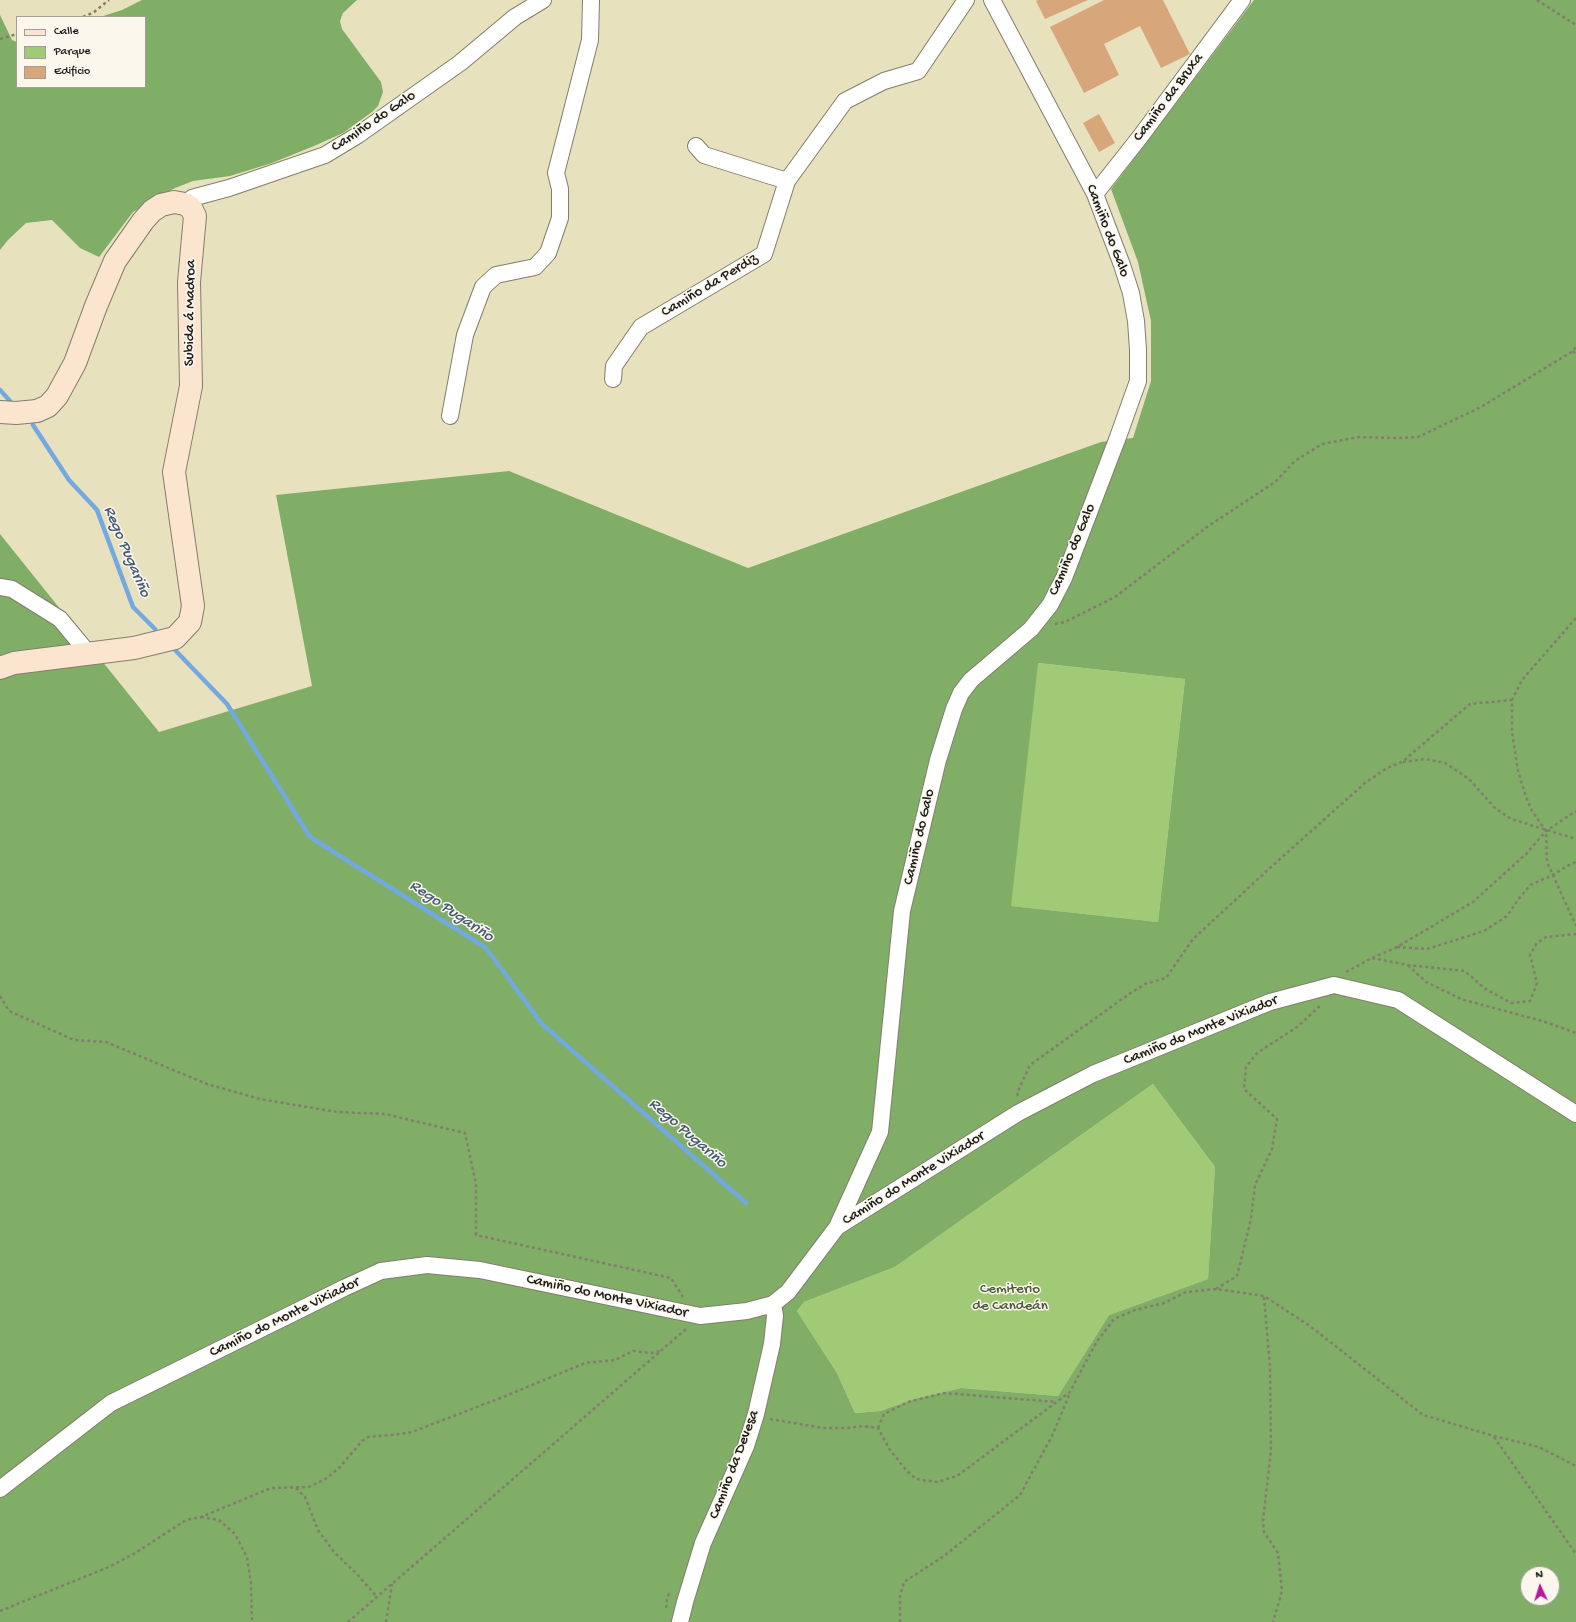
<!DOCTYPE html>
<html>
<head>
<meta charset="utf-8">
<style>
	body { margin:0 }
	#map { position:relative; width:1576px; height:1622px; overflow:hidden; background:#e8e1be; font-family:"Gochi Hand",sans-serif }
	canvas { display:block }
	.legend { position:absolute; left:16px; top:16px; width:130px; height:72px; box-sizing:border-box; background:#fbf7ec; border:1px solid #a29f99; margin:0; padding:5px 7px; list-style:none; font-size:12px; color:#1c1c1c }
	.legend li { display:flex; align-items:center; gap:8px; height:20px }
	.legend b { width:20px; border:1px solid #a29f99 }
	.north { position:absolute; left:1520px; top:1566px; width:40px; height:40px; box-sizing:border-box; background:#fbf7ec; border:1px solid #a29f99; border-radius:50%; rotate:356deg; font-size:11px; font-weight:700; line-height:16px; text-align:center; color:#1c1c1c }
	.north::after { content:''; display:block; margin:auto; width:14px; height:18px; background:#b5179e; clip-path:polygon(50% 0,100% 100%,50% 72%,0 100%) }
</style>
</head>
<body>
<div id="map">
<canvas width="1576" height="1622"></canvas>
<ul class="legend">
<li><b style="height:5px;background:#fbe5cf"></b>Calle</li>
<li><b style="height:11px;background:#a1ca76"></b>Parque</li>
<li><b style="height:11px;background:#d8a67b"></b>Edificio</li>
</ul>
<div class="north">N</div>
</div>
<script>
const ctx = document.querySelector('canvas').getContext('2d');
ctx.lineJoin = 'round';
function fill(path, color) {
  ctx.fillStyle = color;
  ctx.fill(path, 'evenodd');
}
function toPath(rows) {
  const path = new Path2D();
  for (const r of rows) {
    path.moveTo(r[0], r[1]);
    for (let i = 2; i < r.length; i += 2) path.lineTo(r[i], r[i + 1]);
  }
  return path;
}
function trace(path, color, width, dash) {
  ctx.strokeStyle = color;
  ctx.lineWidth = width;
  ctx.lineCap = dash ? 'butt' : 'round';
  ctx.setLineDash(dash || []);
  ctx.stroke(path);
}
function label(font, color, halo, rows, align = 'center') {
  ctx.font = font + ' "Gochi Hand",sans-serif';
  ctx.lineWidth = 3;
  ctx.setLineDash([]);
  ctx.textBaseline = 'middle';
  ctx.strokeStyle = halo;
  ctx.fillStyle = color;
  for (const [text, x, y, turn = 0] of rows) {
    ctx.save();
    ctx.translate(x, y);
    ctx.rotate((+turn || 0) * Math.PI / 180);
    ctx.textAlign = isNaN(turn) ? turn : align;
    if (halo) ctx.strokeText(text, 0, 0);
    ctx.fillText(text, 0, 0);
    ctx.restore();
  }
}
fill(toPath([
	[1037,663,1185,679,1158,922,1010,906],
	[1153,1084,1215,1167,1208,1279,1109,1315,1058,1396,961,1388,918,1398,880,1411,855,1413,837,1373,797,1311,804,1302,895,1267]
]), '#a1ca76');
fill(toPath([
	[142,0,357,0,343,13,340,21,342,29,381,82,383,92,378,106,372,112,343,133,314,146,272,163,230,176,193,181,175,188,133,212,99,257,80,248,52,220,26,223,8,240,0,250,0,15,12,40,17,42,17,87,145,87,145,17,100,17,122,10],
	[1254,0,1576,0,1576,1622,0,1622,0,534,159,732,312,686,276,495,509,471,748,568,1101,442,1133,438,1151,381,1151,321,1138,262,1111,189],
	[1038,663,1185,679,1158,922,1011,906],
	[1153,1084,1215,1167,1208,1279,1109,1315,1058,1396,961,1388,918,1398,880,1411,855,1413,837,1373,797,1311,804,1302,895,1267],
	[1528,1574,1552,1574,1552,1598,1528,1598]
]), '#80ae67');
trace(toPath([
	[0,390,10,401],
	[33,425,69,480,97,510,133,607,155,629],
	[176,651,227,704,310,837,486,948,542,1024,746,1203]
]), '#72a9e1', 4.5);
fill(toPath([
	[1038,0,1088,0,1045,19,1036,1],
	[1104,0,1163,0,1190,54,1161,68,1140,26,1104,44,1119,75,1084,93,1050,27],
	[1099,114,1115,143,1099,152,1083,123]
]), '#d8a67b');
const street = toPath([
	[696,146,704,155,787,181],
	[1095,194,1140,137,1242,0],
	[185,204,192,198,199,196,229,188,325,155,358,135,460,63,515,17,543,0],
	[613,379,614,366,641,327,764,254,787,181,845,101,884,81,918,71,966,0],
	[450,416,465,335,483,287,496,275,535,267,548,253,560,218,560,189,556,173,590,40,591,0],
	[0,587,12,589,60,619,89,654],
	[837,1227,880,1132,902,911,938,760,954,709,961,693,971,680,1031,629,1050,605,1064,578,1118,437,1138,381,1138,350,1136,321,1131,293,1122,265,1095,194,992,0],
	[0,1489,111,1403,344,1288,381,1271,427,1265,480,1270,700,1316,747,1311,773,1304,788,1292,837,1227,1018,1113,1093,1074,1270,1002,1334,985,1398,1000,1576,1114],
	[680,1622,685,1602,703,1543,746,1446,756,1414,772,1344,775,1316,773,1304]
]);
const secondary = toPath([
	[0,412,16,413,37,411,48,406,57,396,75,363,96,306,115,261,143,221,152,211,161,205,174,202,185,204,191,208,195,216,189,282,191,386,174,472,193,606,190,622,175,638,134,648,14,663,0,668]
]);
trace(street, '#827e6d', 18);
trace(secondary, '#827e6d', 24);
trace(toPath([
	[1537,0,1576,25],
	[83,17,94,12,109,0],
	[0,39,17,34],
	[1573,351,1576,354],
	[1576,618,1522,680,1512,700,1512,732,1518,771,1526,797,1532,811,1546,831,1547,862,1576,926],
	[1055,624,1065,622,1115,597,1207,527,1275,482,1295,461,1322,444,1358,437,1398,438,1418,437,1481,407,1573,351,1576,347],
	[1403,762,1425,759,1445,763,1469,779,1495,808,1511,819,1576,839],
	[1397,947,1427,949,1484,931,1507,916,1518,900,1530,885,1553,875,1567,866,1576,862],
	[1372,958,1408,965,1465,971,1484,988,1511,1003,1530,1001,1537,983,1530,955,1537,943,1546,937,1576,934],
	[1408,965,1426,982,1461,999,1542,1021,1576,1033],
	[1346,972,1372,958,1397,947,1473,902,1527,853,1546,831,1576,811],
	[0,996,9,1011,74,1040,106,1042,207,1084,260,1099,337,1112,385,1114,465,1133,476,1184,476,1235,671,1278,683,1297],
	[1018,1096,1017,1093,1030,1065,1129,994,1145,984,1166,978,1193,939,1270,868,1365,783,1387,768,1402,762,1470,704,1512,700],
	[1216,1289,1237,1276,1251,1219,1255,1185,1272,1149,1277,1119,1244,1089,1246,1067,1257,1053,1297,1027,1321,1005],
	[1264,1297,1270,1367,1271,1451,1263,1520,1264,1532,1278,1553,1282,1591,1273,1622],
	[770,1419,823,1428,847,1428,863,1426,878,1428,890,1450,906,1470,916,1479,937,1482,957,1476,1070,1392,1096,1343,1114,1319,1135,1310,1164,1303,1186,1292,1216,1289,1264,1296,1310,1326,1423,1415,1494,1436,1539,1447,1576,1466],
	[878,1428,884,1414,908,1402,944,1393,1056,1402],
	[1494,1437,1576,1554],
	[296,1488,305,1497,318,1530,334,1552,357,1574,377,1597],
	[201,1517,219,1520,235,1534,247,1557,251,1583,252,1622],
	[666,1608,667,1599,670,1591],
	[0,1611,109,1567,137,1552,186,1520,201,1517,271,1488,309,1487,327,1478,340,1467,362,1441,368,1437,392,1435,412,1432,508,1395,585,1363,615,1360,633,1351,651,1353,660,1351],
	[348,1622,686,1329],
	[386,1622,392,1584],
	[900,1622,900,1596,904,1582,944,1556,1020,1495,1052,1436,1070,1393]
]), '#827e6d', 2.5, [3, 3]);
trace(street, '#fff', 16);
trace(secondary, '#fbe5cf', 22);
label('15px', '#1c1c1c', '#fbf7ec', [
	["Camiño da Bruxa",1169,98,-53],
	["Camiño do Galo",374,122,-34],
	["Camiño do Galo",1107,231,69],
	["Camiño da Perdiz",710,286,-31],
	["Subida á Madroa",191,313,-89],
	["Camiño do Galo",1073,550,-67],
	["Camiño do Galo",920,837,-77],
	["Camiño do Monte Vixiador",1201,1031,-22],
	["Camiño do Monte Vixiador",914,1179,-32],
	["Camiño do Monte Vixiador",607,1297,12],
	["Camiño do Monte Vixiador",285,1318,-26],
	["Camiño da Devesa",735,1465,-69]
]);
label('15px', '#4b593c', '#fbf7ec', [
	["Cemiterio",1010,1290],
	["de Candeán",1010,1307]
]);
label('italic 16px', '#435b75', '#fbf7ec', [
	["Rego Pugariño",126,552,67],
	["Rego Pugariño",451,912,34],
	["Rego Pugariño",687,1134,41]
]);
</script>
</body>
</html>
